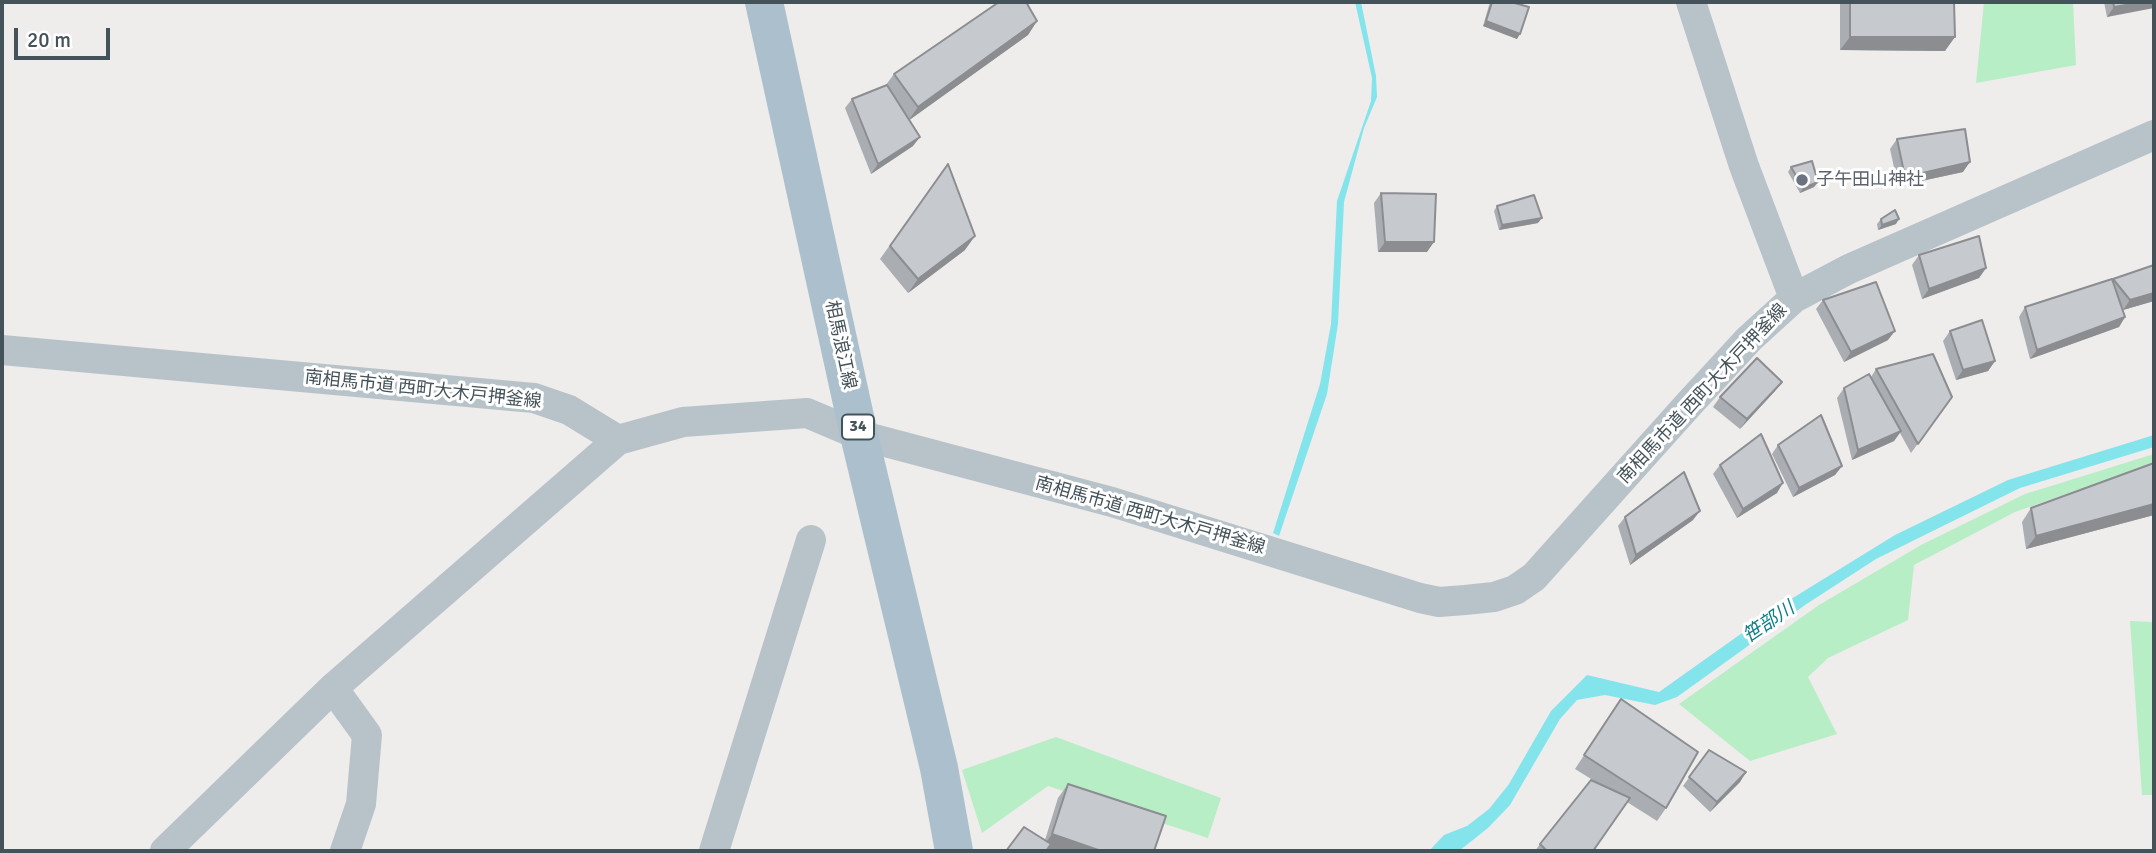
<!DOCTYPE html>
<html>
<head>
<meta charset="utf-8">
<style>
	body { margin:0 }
	#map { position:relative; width:2156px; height:853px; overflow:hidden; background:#efecec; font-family:Signika,sans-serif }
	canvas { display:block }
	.frame { position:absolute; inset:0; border:4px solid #445259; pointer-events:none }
	.scale { position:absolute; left:14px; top:28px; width:96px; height:32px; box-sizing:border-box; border:4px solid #445259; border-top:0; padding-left:9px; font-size:21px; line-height:24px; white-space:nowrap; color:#445259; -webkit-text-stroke:5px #fff; paint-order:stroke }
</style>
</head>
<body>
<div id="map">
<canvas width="2156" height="853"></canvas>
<div class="frame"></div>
<div class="scale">20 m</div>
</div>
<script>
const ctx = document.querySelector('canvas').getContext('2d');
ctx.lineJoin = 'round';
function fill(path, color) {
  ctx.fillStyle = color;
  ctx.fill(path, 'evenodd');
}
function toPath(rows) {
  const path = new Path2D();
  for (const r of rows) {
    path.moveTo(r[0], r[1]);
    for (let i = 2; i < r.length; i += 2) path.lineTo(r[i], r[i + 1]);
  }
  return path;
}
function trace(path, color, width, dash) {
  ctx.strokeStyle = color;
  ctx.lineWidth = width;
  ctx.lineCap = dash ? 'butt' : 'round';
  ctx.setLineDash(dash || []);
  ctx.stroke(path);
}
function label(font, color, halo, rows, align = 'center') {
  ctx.font = font + ' Signika,"Noto Sans JP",sans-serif';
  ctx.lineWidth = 6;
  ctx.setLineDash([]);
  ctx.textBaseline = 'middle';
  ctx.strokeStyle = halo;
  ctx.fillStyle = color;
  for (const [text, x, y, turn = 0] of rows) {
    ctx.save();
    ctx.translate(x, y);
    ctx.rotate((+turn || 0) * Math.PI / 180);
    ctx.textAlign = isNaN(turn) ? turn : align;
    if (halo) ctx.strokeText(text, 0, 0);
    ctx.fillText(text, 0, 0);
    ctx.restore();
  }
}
fill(toPath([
	[1984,2,2073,2,2076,65,1976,83],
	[2154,454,2154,463,2015,512,1914,565,1908,620,1828,658,1808,677,1837,734,1750,761,1679,704,1819,605,1921,545,2025,494],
	[2130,621,2154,622,2154,795,2142,795],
	[1056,737,1221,798,1208,838,1048,786,982,833,962,770]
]), '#b8eec6');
fill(toPath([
	[1355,2,1361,2,1376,76,1377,97,1364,128,1344,202,1338,324,1327,394,1279,536,1273,533,1320,384,1331,324,1337,201,1371,101,1372,78],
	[2154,435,2154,447,2020,488,1876,559,1805,605,1677,697,1655,705,1605,695,1577,700,1560,719,1510,805,1488,828,1459,851,1429,851,1444,835,1467,826,1489,809,1509,784,1551,711,1587,675,1659,692,1783,604,1895,535,2008,480]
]), '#84e4ec');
trace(toPath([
	[1691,2,1744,166,1794,298],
	[2,350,534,398,569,410,618,440,683,422,807,413,859,435,1112,502,1420,598,1439,602,1465,600,1494,597,1515,590,1534,577,1689,404,1749,339,1794,298,1849,269,2154,135],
	[333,688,367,735,361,804,345,851],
	[165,851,333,688,618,440],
	[714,851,811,540]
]), '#b7c3c9', 30);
trace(toPath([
	[764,2,859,435,939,768,954,851]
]), '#abc0cc', 38);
fill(toPath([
	[1490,2,1511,2,1517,39,1483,26],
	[1840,2,1954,2,1945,51,1840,50],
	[2104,2,2154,2,2107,17],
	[1037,21,1028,35,909,120,913,146,871,174,845,108,852,99,885,86,894,74],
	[1897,139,1963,172,1898,186,1890,149],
	[948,164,965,250,908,293,880,259],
	[1791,167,1818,182,1814,187,1800,193,1788,172],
	[1381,193,1427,252,1378,252,1374,203],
	[1497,206,1538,223,1499,230,1494,211],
	[1881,219,1896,224,1878,230,1877,224],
	[1919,255,1986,268,1979,278,1922,299,1912,265],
	[2154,265,2154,301,2123,310,2125,317,2119,327,2030,359,2019,317,2025,307],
	[1823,300,1888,340,1844,362,1816,309],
	[1950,331,1995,361,1988,371,1956,380,1943,341],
	[1876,369,1952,397,1911,453,1900,433,1894,441,1852,460,1837,398,1844,388,1871,377],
	[1775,391,1740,429,1713,407,1720,397],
	[1778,445,1842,466,1835,475,1793,497,1772,454],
	[2154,463,2154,515,2026,549,2022,522,2031,508],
	[1720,465,1777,493,1737,518,1713,474],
	[1625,517,1693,520,1630,565,1618,526],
	[1621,699,1666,808,1657,821,1627,802,1593,851,1535,851,1540,844,1596,782,1575,769],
	[1709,750,1746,772,1740,782,1710,812,1683,786],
	[1068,784,1154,851,1051,851,1047,850,1045,840,1058,798]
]), '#aaaeb2');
fill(toPath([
	[2144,2,2154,2,2154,8,2107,17,2114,7],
	[1037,21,1028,35,908,121,918,107],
	[1486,21,1520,34,1517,39,1483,26],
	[1850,37,1955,37,1945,51,1840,50],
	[920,137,913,146,871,174,878,164],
	[1970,162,1963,172,1898,186,1905,177],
	[1818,182,1814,187,1800,193,1803,188],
	[1542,218,1538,223,1499,230,1502,225],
	[1899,219,1896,224,1878,230,1882,225],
	[975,236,965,250,908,293,918,279],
	[1385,242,1434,242,1427,252,1378,252],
	[1986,268,1979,278,1922,299,1929,289],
	[2154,293,2154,301,2123,310,2130,300],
	[2125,317,2119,327,2030,359,2037,350],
	[1895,331,1888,340,1844,362,1851,352],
	[1995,361,1988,371,1956,380,1963,370],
	[1782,382,1775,391,1740,429,1747,419],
	[1901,431,1894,441,1852,460,1858,450],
	[1842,466,1835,475,1793,497,1799,488],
	[1783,483,1777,493,1737,518,1743,509],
	[2154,504,2154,515,2026,549,2036,536],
	[1700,511,1693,520,1630,565,1636,555],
	[1746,772,1740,782,1710,812,1717,802],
	[1052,834,1101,851,1051,851,1042,848]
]), '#8b8d91');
const building = toPath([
	[999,2,1026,2,1037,21,918,107,894,74,999,2],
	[1492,2,1511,2,1529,7,1520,34,1486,21,1492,2],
	[1850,2,1954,2,1955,37,1850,37,1850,2],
	[2113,2,2144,2,2114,7,2113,2],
	[887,85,920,137,878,164,852,99,887,85],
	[1965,129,1970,162,1905,177,1897,139,1965,129],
	[1812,161,1818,182,1803,188,1791,167,1812,161],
	[948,164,975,236,918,279,890,246,948,164],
	[1381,193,1436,194,1434,242,1385,242,1381,193],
	[1534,195,1542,218,1502,225,1497,206,1534,195],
	[1895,210,1899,219,1882,225,1881,219,1895,210],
	[1979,236,1986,268,1929,289,1919,255,1979,236],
	[2154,265,2154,293,2130,300,2113,279,2154,265],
	[2112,279,2125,317,2037,350,2025,307,2112,279],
	[1876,282,1895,331,1851,352,1823,300,1876,282],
	[1982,320,1995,361,1963,370,1950,331,1982,320],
	[1933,354,1952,397,1918,444,1876,369,1933,354],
	[1757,358,1782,382,1747,419,1720,397,1757,358],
	[1869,374,1901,431,1858,450,1844,388,1869,374],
	[1821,415,1842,466,1799,488,1778,445,1821,415],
	[1761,434,1783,483,1743,509,1720,465,1761,434],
	[2154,463,2154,504,2036,536,2031,508,2154,463],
	[1684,472,1700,511,1636,555,1625,517,1684,472],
	[1621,699,1698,752,1666,808,1584,755,1621,699],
	[1709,750,1746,772,1717,802,1689,777,1709,750],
	[1591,780,1630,798,1593,851,1547,851,1540,844,1591,780],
	[1068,784,1166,816,1154,851,1101,851,1052,834,1068,784],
	[1024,827,1051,844,1046,851,1006,851,1024,827]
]);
fill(building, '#c6cacf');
trace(building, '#8b8d91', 2);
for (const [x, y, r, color] of [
	[1802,180,7,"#6b7280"]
]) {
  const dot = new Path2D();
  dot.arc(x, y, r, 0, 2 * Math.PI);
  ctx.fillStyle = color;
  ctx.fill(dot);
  trace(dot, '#fff', 2.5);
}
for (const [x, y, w] of [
	[858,427,32]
]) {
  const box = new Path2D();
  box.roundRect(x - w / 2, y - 12.5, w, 25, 5);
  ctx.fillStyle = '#fff';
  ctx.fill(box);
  trace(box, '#445259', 2);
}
label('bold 16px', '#445259', null, [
	["34",858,427]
]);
label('18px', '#5b616d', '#fff', [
	["子午田山神社",1816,180]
], 'left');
label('18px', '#445259', '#fff', [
	["相馬浪江線",840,345,78],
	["南相馬市道 西町大木戸押釜線",423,390,6],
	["南相馬市道 西町大木戸押釜線",1703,394,-47],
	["南相馬市道 西町大木戸押釜線",1150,516,16]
]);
label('italic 19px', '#0b7e88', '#fff', [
	["笹部川",1769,623,-34]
]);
</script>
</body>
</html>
